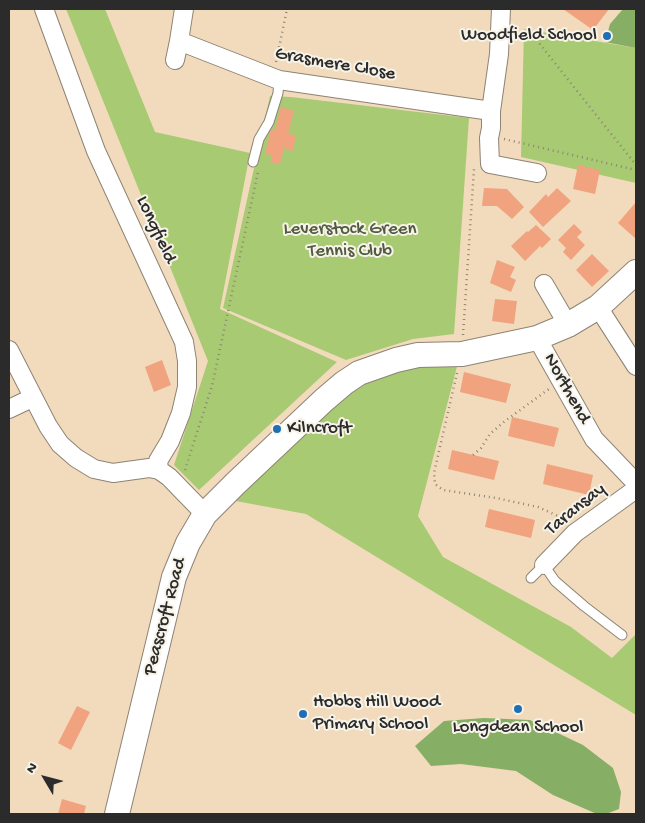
<!DOCTYPE html>
<html>
<head>
<meta charset="utf-8">
<style>
	body { margin:0 }
	#map { position:relative; width:645px; height:823px; overflow:hidden; background:#f1dbbc; font-family:"Gochi Hand",sans-serif }
	canvas { display:block }
	.frame { position:absolute; inset:0; border:10px solid #2b2b2b; pointer-events:none }
	.north { position:absolute; left:20px; top:753px; width:50px; height:50px; -webkit-text-stroke:4px #f7f3e8; paint-order:stroke; rotate:307deg; font-size:14px; font-weight:700; line-height:20px; text-align:center; color:#2b2b2b }
	.north::after { content:''; display:block; margin:auto; width:18px; height:22px; background:#2b2b2b; clip-path:polygon(50% 0,100% 100%,50% 72%,0 100%) }
</style>
</head>
<body>
<div id="map">
<canvas width="645" height="823"></canvas>
<div class="frame"></div>
<div class="north">N</div>
</div>
<script>
const ctx = document.querySelector('canvas').getContext('2d');
ctx.lineJoin = 'round';
function fill(path, color) {
  ctx.fillStyle = color;
  ctx.fill(path, 'evenodd');
}
function toPath(rows) {
  const path = new Path2D();
  for (const r of rows) {
    path.moveTo(r[0], r[1]);
    for (let i = 2; i < r.length; i += 2) path.lineTo(r[i], r[i + 1]);
  }
  return path;
}
function trace(path, color, width, dash) {
  ctx.strokeStyle = color;
  ctx.lineWidth = width;
  ctx.lineCap = dash ? 'butt' : 'round';
  ctx.setLineDash(dash || []);
  ctx.stroke(path);
}
function label(font, color, halo, rows, align = 'center') {
  ctx.font = font + ' "Gochi Hand",sans-serif';
  ctx.lineWidth = 4;
  ctx.setLineDash([]);
  ctx.textBaseline = 'middle';
  ctx.strokeStyle = halo;
  ctx.fillStyle = color;
  for (const [text, x, y, turn = 0] of rows) {
    ctx.save();
    ctx.translate(x, y);
    ctx.rotate((+turn || 0) * Math.PI / 180);
    ctx.textAlign = isNaN(turn) ? turn : align;
    if (halo) ctx.strokeText(text, 0, 0);
    ctx.fillText(text, 0, 0);
    ctx.restore();
  }
}
fill(toPath([
	[66,9,105,9,155,132,250,153,220,309,337,362,199,490,174,465,208,361],
	[524,29,636,48,636,183,521,157],
	[270,96,291,97,469,118,454,334,413,339,346,360,223,308],
	[460,355,418,516,443,557,571,627,612,658,636,634,636,715,306,514,214,497,375,371]
]), '#a8ca73');
fill(toPath([
	[623,9,636,9,636,48,605,42,610,24],
	[484,718,530,720,583,745,613,768,621,792,619,809,606,814,597,814,553,795,516,771,461,764,431,766,415,746,444,721]
]), '#86ae65');
fill(toPath([
	[563,9,609,9,593,30],
	[281,107,294,111,288,134,296,135,293,151,284,148,280,164,270,162,272,155,265,154,271,129,275,130],
	[578,165,600,170,595,194,573,189],
	[484,188,507,189,524,207,512,219,497,206,482,206],
	[557,188,571,201,543,227,529,212,546,194,548,197],
	[636,202,636,239,618,223],
	[574,224,582,232,577,237,585,245,571,260,563,252,566,248,558,240],
	[536,225,551,239,542,248,540,246,525,261,511,246,527,231,528,232],
	[592,254,609,271,592,287,576,270],
	[497,260,515,267,510,277,516,280,511,292,490,283],
	[495,299,517,301,514,324,492,321],
	[162,360,171,385,154,392,145,367],
	[464,372,511,384,506,403,460,392],
	[512,417,559,428,554,447,508,436],
	[452,450,499,461,494,480,448,469],
	[547,464,593,475,589,495,543,484],
	[489,509,535,520,531,538,485,527],
	[77,706,90,712,71,750,58,743],
	[62,799,86,806,84,814,58,814]
]), '#f1a27e');
const lane = toPath([
	[253,162,259,139,269,122,278,93,279,80],
	[531,578,544,565,555,581,584,606,622,635]
]);
const street = toPath([
	[44,9,96,151,184,342,187,361,187,387,181,413,170,441,158,461,159,470],
	[184,9,179,41,279,80,491,111],
	[501,9,499,54,491,111,491,128,489,138,490,164,537,173],
	[175,60,179,41],
	[544,284,568,325],
	[598,307,636,366],
	[537,338,594,439,636,483],
	[9,350,48,426,60,444,76,458,94,469,113,473,149,468,159,470,169,477,205,514],
	[9,409,32,398],
	[544,565,575,533,636,489]
]);
const secondary = toPath([
	[117,814,174,577,188,543,205,514,236,483,324,400,344,383,359,373,396,360,418,355,462,354,537,338,568,325,598,307,636,272]
]);
trace(lane, '#8e8374', 11);
trace(street, '#8e8374', 20);
trace(secondary, '#8e8374', 26);
trace(toPath([
	[527,28,636,165],
	[276,62,287,9],
	[504,139,636,170],
	[463,335,474,169],
	[457,373,434,473,435,484,443,490,496,498,538,507,567,520],
	[473,455,481,448,490,434,505,421,549,389],
	[185,470,212,386,258,172]
]), '#8e8374', 2.5, [1, 4]);
trace(lane, '#fff', 9);
trace(street, '#fff', 18);
trace(secondary, '#fff', 24);
for (const [x, y, r, color] of [
	[607,36,5,"#1f6fb2"],
	[277,429,5,"#1f6fb2"],
	[518,709,5,"#1f6fb2"],
	[303,714,5,"#1f6fb2"]
]) {
  const dot = new Path2D();
  dot.arc(x, y, r, 0, 2 * Math.PI);
  ctx.fillStyle = color;
  ctx.fill(dot);
  trace(dot, '#f7f3e8', 2);
}
label('19px', '#2b2b2b', '#f7f3e8', [
	["Woodfield School",597,36,"right"],
	["Kilncroft",287,429],
	["Hobbs Hill Wood",313,703],
	["Primary School",313,725],
	["Longdean School",518,728,"center"]
], 'left');
label('19px', '#2b2b2b', '#f7f3e8', [
	["Grasmere Close",335,65,10],
	["Longfield",155,230,65],
	["Northend",566,389,61],
	["Taransay",576,510,-39],
	["Peascroft Road",166,617,-75]
]);
label('19px', '#505b41', '#f7f3e8', [
	["Leverstock Green",350,230],
	["Tennis Club",350,252]
]);
</script>
</body>
</html>
